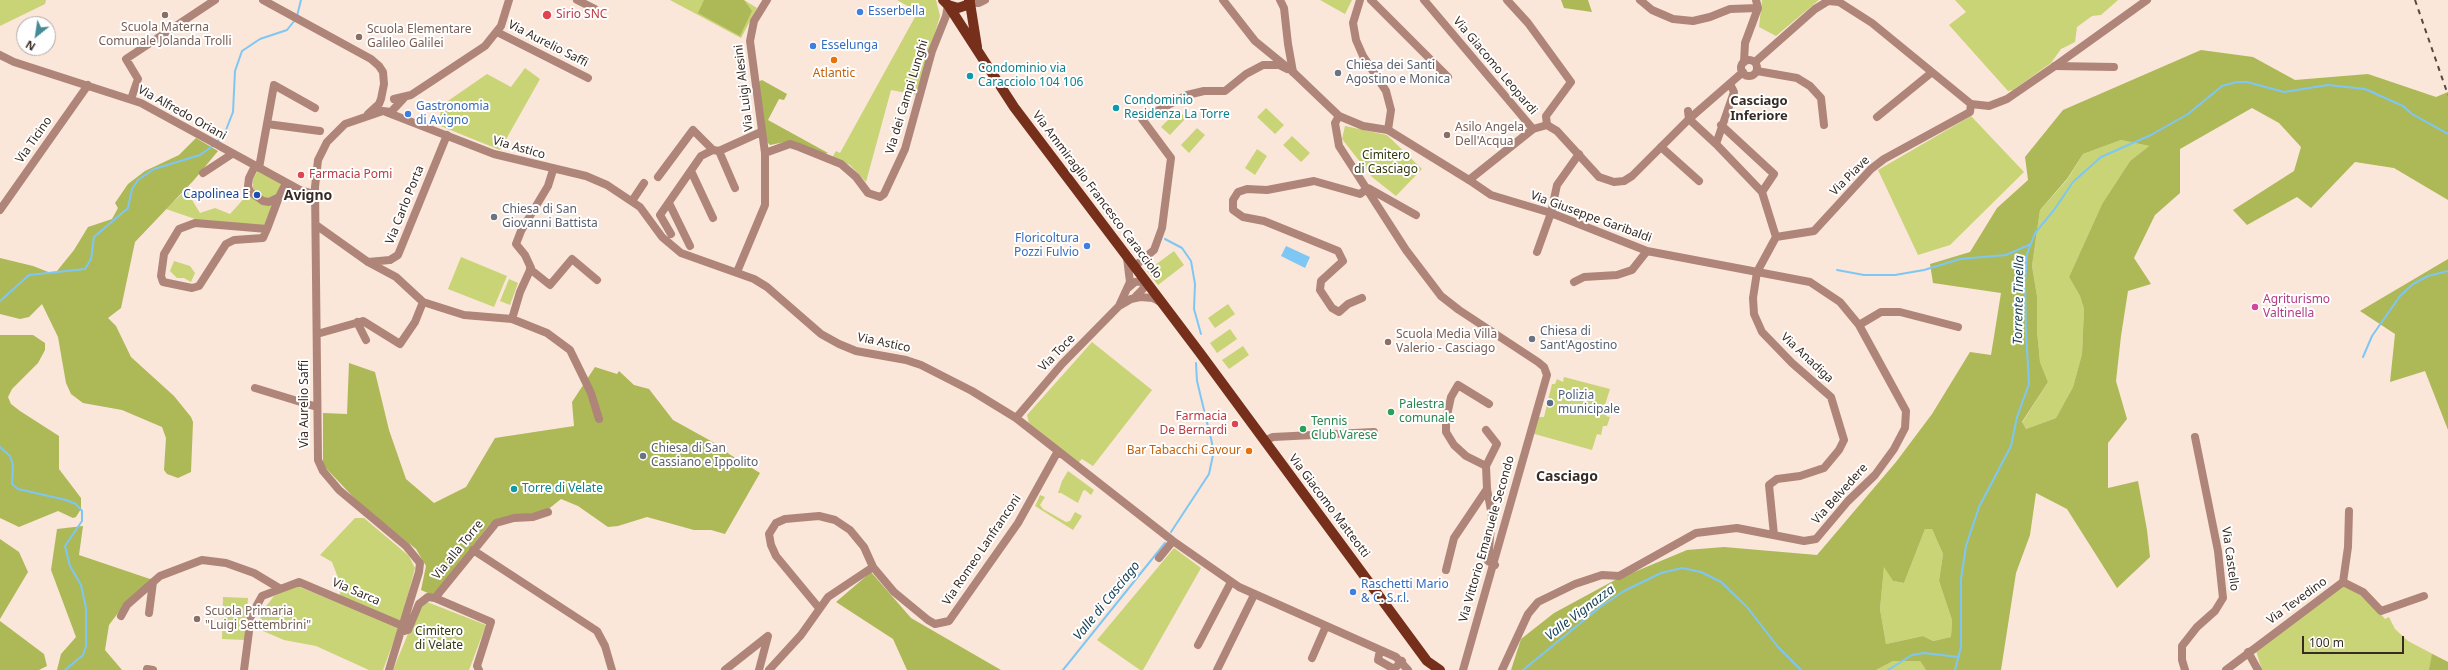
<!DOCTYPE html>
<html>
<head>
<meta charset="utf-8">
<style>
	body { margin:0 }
	#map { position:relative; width:2448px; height:670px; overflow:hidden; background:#fbe6da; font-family:"Noto Sans",sans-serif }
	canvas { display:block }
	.north { position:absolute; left:16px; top:16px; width:40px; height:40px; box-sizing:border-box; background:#fff; border:1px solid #afaaa7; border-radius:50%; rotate:210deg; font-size:11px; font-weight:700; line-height:16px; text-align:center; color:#382b23 }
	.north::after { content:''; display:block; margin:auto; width:14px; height:18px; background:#458b95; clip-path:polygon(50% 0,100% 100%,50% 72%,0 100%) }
	.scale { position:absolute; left:2302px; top:636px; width:102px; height:18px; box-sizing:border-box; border:2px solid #382b23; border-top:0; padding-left:5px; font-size:12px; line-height:14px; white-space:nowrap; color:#382b23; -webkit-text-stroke:3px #fff; paint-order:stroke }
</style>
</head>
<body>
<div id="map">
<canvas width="2448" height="670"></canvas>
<div class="north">N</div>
<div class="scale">100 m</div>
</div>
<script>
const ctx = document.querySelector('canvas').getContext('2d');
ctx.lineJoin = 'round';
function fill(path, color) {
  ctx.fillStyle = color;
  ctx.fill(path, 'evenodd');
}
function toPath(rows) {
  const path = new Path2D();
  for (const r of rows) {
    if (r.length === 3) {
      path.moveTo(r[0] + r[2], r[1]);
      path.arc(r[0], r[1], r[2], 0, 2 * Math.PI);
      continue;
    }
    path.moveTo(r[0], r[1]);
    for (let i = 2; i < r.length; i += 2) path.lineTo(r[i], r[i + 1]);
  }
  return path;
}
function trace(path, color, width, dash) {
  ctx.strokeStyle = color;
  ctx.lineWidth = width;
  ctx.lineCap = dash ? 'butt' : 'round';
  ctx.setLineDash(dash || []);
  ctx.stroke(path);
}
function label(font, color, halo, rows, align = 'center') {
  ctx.font = font + ' "Noto Sans",sans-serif';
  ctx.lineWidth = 4;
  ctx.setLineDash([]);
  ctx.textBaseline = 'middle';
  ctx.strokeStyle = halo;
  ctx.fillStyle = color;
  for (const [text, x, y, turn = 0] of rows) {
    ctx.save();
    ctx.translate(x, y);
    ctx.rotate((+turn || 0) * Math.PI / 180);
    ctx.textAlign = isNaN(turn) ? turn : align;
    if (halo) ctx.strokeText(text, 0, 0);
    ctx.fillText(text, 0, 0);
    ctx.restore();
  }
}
fill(toPath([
	[0,0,46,0,45,4,0,26],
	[670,0,744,0,757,8,741,38],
	[897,0,936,0,940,16,917,95,891,90,866,182,850,165,833,158,833,156,836,151,840,153,915,17,910,14,913,9],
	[1320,0,1352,0,1345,14],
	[1762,0,1819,0,1776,36,1759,27],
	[1955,0,2118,0,2101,15,2092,16,2077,27,2075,42,2061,49,2051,63,2013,90,2008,91,1949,25,1966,12],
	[525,68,540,79,500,150,438,125,442,105,487,74,511,87],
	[1266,108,1284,125,1275,134,1257,117],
	[1178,110,1186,118,1170,135,1161,127],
	[1971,116,2024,172,1950,245,1918,255,1878,170],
	[1345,126,1387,135,1422,169,1396,196,1372,177,1342,139],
	[1197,128,1205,135,1189,153,1181,145],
	[1292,136,1310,153,1301,162,1283,145],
	[2121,140,2149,146,2130,161,2102,204,2069,277,2080,296,2084,309,2082,354,2073,387,2056,418,2026,429,2022,423,2048,382,2040,362,2037,331,2037,296,2032,266,2040,210,2067,180,2083,154],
	[1257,149,1267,156,1255,175,1245,168],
	[258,170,283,184,278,194,266,199,253,192,253,179],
	[186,190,200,213,215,208,230,214,248,194,256,201,265,205,273,204,266,226,201,221,166,209],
	[1174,251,1184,265,1158,285,1147,271],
	[461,257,507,276,494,307,448,289],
	[174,261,190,266,195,273,191,282,184,278,177,278,170,271],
	[509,279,518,283,510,305,500,301],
	[1228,304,1235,314,1215,328,1208,318],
	[1230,329,1237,339,1217,353,1210,343],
	[1092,342,1152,390,1093,466,1082,459,1078,463,1029,423,1027,415],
	[1243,346,1249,355,1229,369,1222,360],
	[1564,377,1610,389,1604,408,1609,411,1606,416,1610,417,1607,426,1603,426,1601,435,1597,434,1592,450,1531,433,1535,417,1544,417,1552,384,1555,384,1557,379,1563,382],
	[1068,471,1094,490,1091,495,1085,490,1083,491,1078,503,1061,493,1058,493,1062,481],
	[1040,495,1045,497,1040,505,1043,509,1066,522,1070,521,1075,512,1082,516,1073,530,1035,506],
	[355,518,364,518,409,556,415,568,401,621,339,596,342,588,332,562,320,555],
	[1925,529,1932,529,1943,554,1939,581,1952,620,1951,637,1933,641,1923,636,1886,644,1880,609,1884,566,1893,581,1904,583],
	[1174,548,1201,568,1143,670,1140,670,1097,640],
	[297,586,399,627,383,670,369,670,316,646,284,640,256,628,264,609,274,596],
	[2341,586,2352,589,2370,601,2385,619,2389,617,2395,629,2408,641,2448,662,2448,670,2262,670,2256,651],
	[223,597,248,598,245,640,222,639],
	[422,600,486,625,469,670,393,670],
	[1893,661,1920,661,1926,670,1876,670]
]), '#c8d476');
fill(toPath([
	[704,0,744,0,752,11,740,36,698,13],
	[1561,0,1588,0,1592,12,1564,8],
	[2201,50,2253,57,2295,80,2368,74,2436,97,2448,92,2448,200,2394,168,2355,162,2311,208,2297,197,2247,225,2233,210,2294,171,2301,147,2279,123,2252,108,2180,149,2180,193,2155,215,2134,258,2151,284,2128,291,2121,336,2116,381,2127,419,2108,443,2108,488,2138,481,2147,530,2150,557,2117,588,2067,509,2036,493,2030,535,2016,573,2001,670,1926,670,1920,661,1893,661,1876,670,1511,670,1521,639,1554,613,1615,580,1687,550,1724,547,1817,555,1896,462,1932,414,1970,352,1991,355,2001,293,1933,283,1930,264,1970,252,1997,208,2028,180,2025,157,2063,110],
	[2121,140,2149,146,2130,161,2102,204,2069,277,2080,296,2084,309,2082,354,2073,387,2056,418,2026,429,2022,422,2048,382,2040,362,2037,331,2037,296,2032,266,2040,210,2067,179,2083,154],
	[1925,529,1932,529,1943,554,1939,581,1952,620,1951,637,1933,641,1923,636,1886,644,1880,609,1884,567,1893,581,1904,583],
	[762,80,787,94,784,100,779,99,768,120,828,153,824,154,798,143,790,141,770,145,767,142,758,82],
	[196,138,218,151,194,180,135,242,121,308,108,318,116,326,131,357,174,396,191,417,193,422,191,472,178,478,167,474,164,470,166,438,162,427,122,410,83,403,71,394,66,383,58,337,42,304,29,317,20,319,0,314,0,258,33,266,51,273,57,271,74,250,88,227,112,219,118,208,115,203,128,184,145,171,179,155],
	[2448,259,2448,430,2425,371,2390,382,2395,334,2360,311],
	[0,335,33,335,45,343,45,350,38,363,12,389,8,397,11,404,20,411,59,436,59,469,81,498,81,509,76,517,73,518,58,511,19,527,0,518],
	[349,363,375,372,389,430,406,479,434,503,466,487,495,438,574,426,572,402,595,367,617,374,619,371,634,385,649,389,673,420,720,446,729,454,760,473,725,534,711,530,694,530,647,517,618,526,608,527,578,506,561,499,546,511,498,519,490,524,473,545,435,596,421,590,426,566,416,549,357,501,323,465,323,413,347,414],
	[83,526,79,555,153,580,127,601,109,625,105,650,122,670,57,670,61,654,76,637,51,570,57,529],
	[0,539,19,552,28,572,0,619],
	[871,572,911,618,1001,670,907,670,893,639,836,602],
	[0,621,44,654,47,666,39,670,0,670],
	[2432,654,2448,662,2448,670,2429,670]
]), '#adb856');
fill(toPath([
	[1286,246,1310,257,1305,268,1281,256]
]), '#7ec7f5');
trace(toPath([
	[297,16,301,0],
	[217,142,226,130,233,112,235,71,242,51,260,39,287,30,295,20],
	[1165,239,1182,248,1191,261,1195,284,1194,309,1201,334],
	[1837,270,1864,275,1895,275,1924,270,1960,259,2006,255,2031,244],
	[0,301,29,275,85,269,91,259,94,237,128,208,132,189,138,180,154,169,200,155,214,145],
	[2363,357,2372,336,2400,296,2413,284,2428,276,2448,271],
	[0,447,10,456,13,465,12,484,18,489,66,500,76,504,82,511,82,521,65,546,70,566,81,585,86,608,86,646,83,655,65,670],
	[1171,532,1209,474,1213,455,1212,443,1197,381,1196,363],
	[1063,670,1165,543],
	[1523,670,1600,607,1624,591,1661,573,1682,568,1701,572,1721,582,1747,607,1778,647,1801,670],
	[1888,670,1912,655,1924,653,1959,657],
	[1955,670,1961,647,1961,579,1966,546,1979,507,2011,446,2017,417,2029,384,2026,331,2025,282,2027,254,2035,233,2054,210,2073,182,2101,157,2151,135,2188,114,2222,86,2237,82,2247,82,2284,92,2328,85,2365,89,2403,106,2412,114,2448,134]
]), '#7ec7f5', 2);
trace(toPath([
	[263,0,371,59,379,66,383,72,384,84,381,99,379,104,368,114],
	[577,0,595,9],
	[1280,0,1284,8,1288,44,1293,72],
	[1360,0,1353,23,1356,40,1363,56,1386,91,1391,110,1388,130],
	[1371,0,1448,77],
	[1424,0,1533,129],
	[1507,0,1528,23,1571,82,1546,116,1547,125],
	[1640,0,1652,10,1673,19,1693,21,1710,17,1730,9,1758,8],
	[497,32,588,78],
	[0,55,14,62,141,103,300,190,315,194],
	[1744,62,1745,43,1758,8,1756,0],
	[2055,66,2114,67],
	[1757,71,1797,78,1810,86,1821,98,1824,125],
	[131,99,138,79,126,59,215,0],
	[394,99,411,95,485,46,501,26,509,0],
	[383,111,345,124,327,142,318,160,315,187,318,460,323,471,339,490,406,546,420,563,419,572,389,670],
	[383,111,391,112,404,98],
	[1688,111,1689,119,1716,144,1734,92,1730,84],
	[386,112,494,154,586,176,607,185,640,207,662,237,681,253,754,279,767,287,821,334,839,344,856,351,906,360,921,365,972,391,1016,418,1173,541,1239,587,1396,657,1408,670],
	[1339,116,1335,123,1339,146,1406,250,1441,296,1459,310,1538,362,1544,367,1547,375,1463,670],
	[1877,117,1931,73],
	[267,124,320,131],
	[1721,125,1774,174,1762,192],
	[1716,144,1762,192,1776,237],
	[1661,147,1699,181],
	[719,151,735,188],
	[765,153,750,41,754,21,767,0],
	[255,166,249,178,248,186,250,192,263,201,269,202,279,197],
	[259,168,274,85,315,108],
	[691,171,713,218],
	[203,173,232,154],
	[658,177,693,130,713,150],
	[1469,180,1491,195,1551,213,1647,251,1810,282,1840,302,1859,325,1906,411,1905,428,1894,449,1875,475,1848,501,1816,539,1804,541,1737,528,1696,533,1619,576,1602,575,1575,584,1538,602,1528,614,1502,670],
	[632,201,644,183],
	[669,203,690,246],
	[0,210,88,85],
	[316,225,368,262,396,277,423,302,464,315,512,319,547,333,570,350,591,393,599,419],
	[267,229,195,223,179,229,164,254,161,276,163,282,192,288,199,286,226,244,234,240,263,238,267,229,279,197,286,183],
	[671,234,660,215,701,156,713,150,719,151,761,132],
	[1776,237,1814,231,1871,169,1884,159,1970,112,1971,104],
	[1537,252,1551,213,1557,185,1579,154],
	[368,262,390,260,398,255,447,135],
	[1135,266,1154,250,1162,228,1171,158,1142,119,1187,95,1204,91,1225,91,1246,74,1263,65,1279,65,1287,69],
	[530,269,550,285,572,259,597,280],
	[737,272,765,205,765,153,790,144,799,147,841,164,856,177,868,193,880,197,884,194,905,149,932,51,946,16,948,5],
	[1574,282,1584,277,1617,275,1632,270,1647,251],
	[1128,288,1135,282,1146,281,1143,289,1135,297],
	[1362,298,1348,304,1339,312,1332,308,1320,290,1321,281,1343,261,1338,251,1264,221,1243,217,1233,210,1233,200,1238,192,1247,189,1267,190,1314,181,1360,194,1368,188,1416,215],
	[1119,306,1130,282,1127,258],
	[512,319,520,292,531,268,525,255,516,244,521,231,548,186,553,170],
	[357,322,366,340],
	[1859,325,1881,312,1900,312,1958,327],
	[317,334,363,321,400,344,415,322,423,302],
	[255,388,317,407],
	[1489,404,1458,385,1451,397,1446,420,1446,432,1454,445,1466,456,1486,466,1487,489,1492,516,1488,561,1495,565],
	[1016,418,1062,364,1119,306,1131,299,1140,297,1153,298,1162,303],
	[1264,441,1273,437,1374,432],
	[1486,466,1497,444,1486,430],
	[1774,535,1769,485,1777,479,1800,476,1824,468,1839,450,1844,440,1831,397,1792,363,1762,332,1754,314,1753,298,1757,272,1776,237],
	[473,550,597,631,605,646,612,670],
	[1159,558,1173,541],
	[1446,570,1454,538,1487,489],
	[2343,582,2363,592,2381,611,2424,596],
	[435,598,496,523,514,518,533,517,548,512],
	[819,608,776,556,771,545,769,534,776,523,785,519,819,516,835,520,850,530,864,547,873,567],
	[149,613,153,582],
	[121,616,127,605,160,576,202,560,226,563,254,573,279,588],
	[401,632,408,630,419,604,428,597,435,598,491,622,477,666,479,670],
	[1198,645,1231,582],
	[1380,650,1378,660,1394,669,1402,661],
	[2248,652,2258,670],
	[1312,658,1326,626],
	[147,669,153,670],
	[244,670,251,616,262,596,299,582,403,626],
	[725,670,768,636,759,670],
	[769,670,801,635,828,597,873,567,894,592,928,620,935,624,949,621,1018,523,1058,451],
	[1217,670,1254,595],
	[2185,670,2182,660,2182,646,2197,627,2215,611,2223,598,2218,551,2195,437],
	[2226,670,2343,582,2348,547,2349,511]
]), '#af8579', 8);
trace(toPath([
	[1223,0,1255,41,1293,72,1339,116,1363,126,1388,130,1469,180,1533,129,1547,125,1557,131,1599,177,1614,182,1624,181,1632,176,1689,119,1743,72],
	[970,3,979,3,985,0],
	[1749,68,8],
	[1755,62,1815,9,1828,1,1839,2,1872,23,1971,104,1989,106,2007,99,2055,66,2147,0]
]), '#af8579', 8);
trace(toPath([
	[943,0,948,5,958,8,967,5,970,0],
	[970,3,977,47],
	[948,5,1014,107,1200,353,1427,661,1440,670]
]), '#752f1a', 10);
trace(toPath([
	[2415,0,2448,95]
]), '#56483f', 2, [5, 5]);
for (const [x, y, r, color] of [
	[860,12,4,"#3f7fe0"],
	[165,15,4,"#8d6e63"],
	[547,15,5,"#e0444e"],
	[359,37,4,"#8d6e63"],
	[813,46,4,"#3f7fe0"],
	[834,60,4,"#e8710a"],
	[1338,73,4,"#6b7280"],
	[970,76,4,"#0f9aa8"],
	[1116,108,4,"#0f9aa8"],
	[408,114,4,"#3f7fe0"],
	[1447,135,4,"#8d6e63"],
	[301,175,4,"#e0444e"],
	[257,195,4,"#1a4fb4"],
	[494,217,4,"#6b7280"],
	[1087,246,4,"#3f7fe0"],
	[2255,307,4,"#d1479c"],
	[1532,339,4,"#6b7280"],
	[1388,342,4,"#8d6e63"],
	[1550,403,4,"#5c6f8a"],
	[1391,412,4,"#2e9e5b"],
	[1235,424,4,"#e0444e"],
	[1303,429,4,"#2e9e5b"],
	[1249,451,4,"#e8710a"],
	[643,456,4,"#6b7280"],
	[514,489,4,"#0f9aa8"],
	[1353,592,4,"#3f7fe0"],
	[197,619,4,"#8d6e63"]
]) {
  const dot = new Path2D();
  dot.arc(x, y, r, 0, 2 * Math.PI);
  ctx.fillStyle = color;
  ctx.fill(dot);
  trace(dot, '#fff', 1.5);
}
label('12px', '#366cbe', '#fff', [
	["Esserbella",868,12],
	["Esselunga",821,46],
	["Gastronomia",416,107],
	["di Avigno",416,121],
	["Floricoltura",1079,239,"right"],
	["Pozzi Fulvio",1079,253,"right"],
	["Raschetti Mario",1361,585],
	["& C. S.r.l.",1361,599]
], 'left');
label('12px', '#be3a42', '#fff', [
	["Sirio SNC",556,15],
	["Farmacia Pomi",309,175],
	["Farmacia",1227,417,"right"],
	["De Bernardi",1227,431,"right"]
], 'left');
label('12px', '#785e54', '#fff', [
	["Scuola Materna",165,28,"center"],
	["Comunale Jolanda Trolli",165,42,"center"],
	["Scuola Elementare",367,30],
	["Galileo Galilei",367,44],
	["Asilo Angela",1455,128],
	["Dell'Acqua",1455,142],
	["Scuola Media Villa",1396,335],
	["Valerio - Casciago",1396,349],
	["Scuola Primaria",205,612],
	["\"Luigi Settembrini\"",205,626]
], 'left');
label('12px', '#382b23', '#fff', [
	["Via Aurelio Saffi",548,44,27],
	["Via Giacomo Leopardi",1495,66,50],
	["Via Luigi Alesini",744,88,-97],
	["Via dei Campi Lunghi",907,97,-73],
	["Via Alfredo Oriani",182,113,29],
	["Via Ticino",34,140,-55],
	["Via Astico",519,148,16],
	["Via Piave",1850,176,-45],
	["Via Ammiraglio Francesco Caracciolo",1097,195,53],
	["Via Carlo Porta",405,205,-68],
	["Via Giuseppe Garibaldi",1591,217,20],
	["Via Astico",884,343,12],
	["Via Toce",1057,353,-46],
	["Via Anadiga",1807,358,43],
	["Via Aurelio Saffi",305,404,-90],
	["Via Belvedere",1840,494,-48],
	["Via Giacomo Matteotti",1329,506,53],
	["Via Vittorio Emanuele Secondo",1487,539,-74],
	["Via alla Torre",458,550,-51],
	["Via Romeo Lanfranconi",982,550,-56],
	["Via Castello",2230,559,82],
	["Via Sarca",356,592,23],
	["Via Tevedino",2297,601,-36]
]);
label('12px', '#5b616d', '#fff', [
	["Chiesa dei Santi",1346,66],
	["Agostino e Monica",1346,80],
	["Chiesa di San",502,210],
	["Giovanni Battista",502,224],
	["Chiesa di",1540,332],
	["Sant'Agostino",1540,346],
	["Chiesa di San",651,449],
	["Cassiano e Ippolito",651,463]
], 'left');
label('12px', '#0d838f', '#fff', [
	["Condominio via",978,69],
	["Caracciolo 104 106",978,83],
	["Condominio",1124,101],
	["Residenza La Torre",1124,115],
	["Torre di Velate",522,489]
], 'left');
label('12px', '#c56008', '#fff', [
	["Atlantic",834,74],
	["Bar Tabacchi Cavour",1241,451,"right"]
]);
label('12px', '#363a11', '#fff', [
	["Cimitero",1386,156],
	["di Casciago",1386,170],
	["Cimitero",439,632],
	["di Velate",439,646]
]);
label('12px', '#164399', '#fff', [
	["Capolinea E",249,195]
], 'right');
label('12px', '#b23c85', '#fff', [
	["Agriturismo",2263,300],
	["Valtinella",2263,314]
], 'left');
label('12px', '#4e5e75', '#fff', [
	["Polizia",1558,396],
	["municipale",1558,410]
], 'left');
label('12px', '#27864d', '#fff', [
	["Palestra",1399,405],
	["comunale",1399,419],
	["Tennis",1311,422],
	["Club Varese",1311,436]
], 'left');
label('bold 13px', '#382b23', '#fff', [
	["Casciago",1759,101],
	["Inferiore",1759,116]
]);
label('italic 13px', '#184158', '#fff', [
	["Torrente Tinella",2019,300,-89],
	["Valle di Casciago",1107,601,-51],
	["Valle Vignazza",1580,613,-37]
]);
label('bold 14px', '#382b23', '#fff', [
	["Avigno",308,196],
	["Casciago",1567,477]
]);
</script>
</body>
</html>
